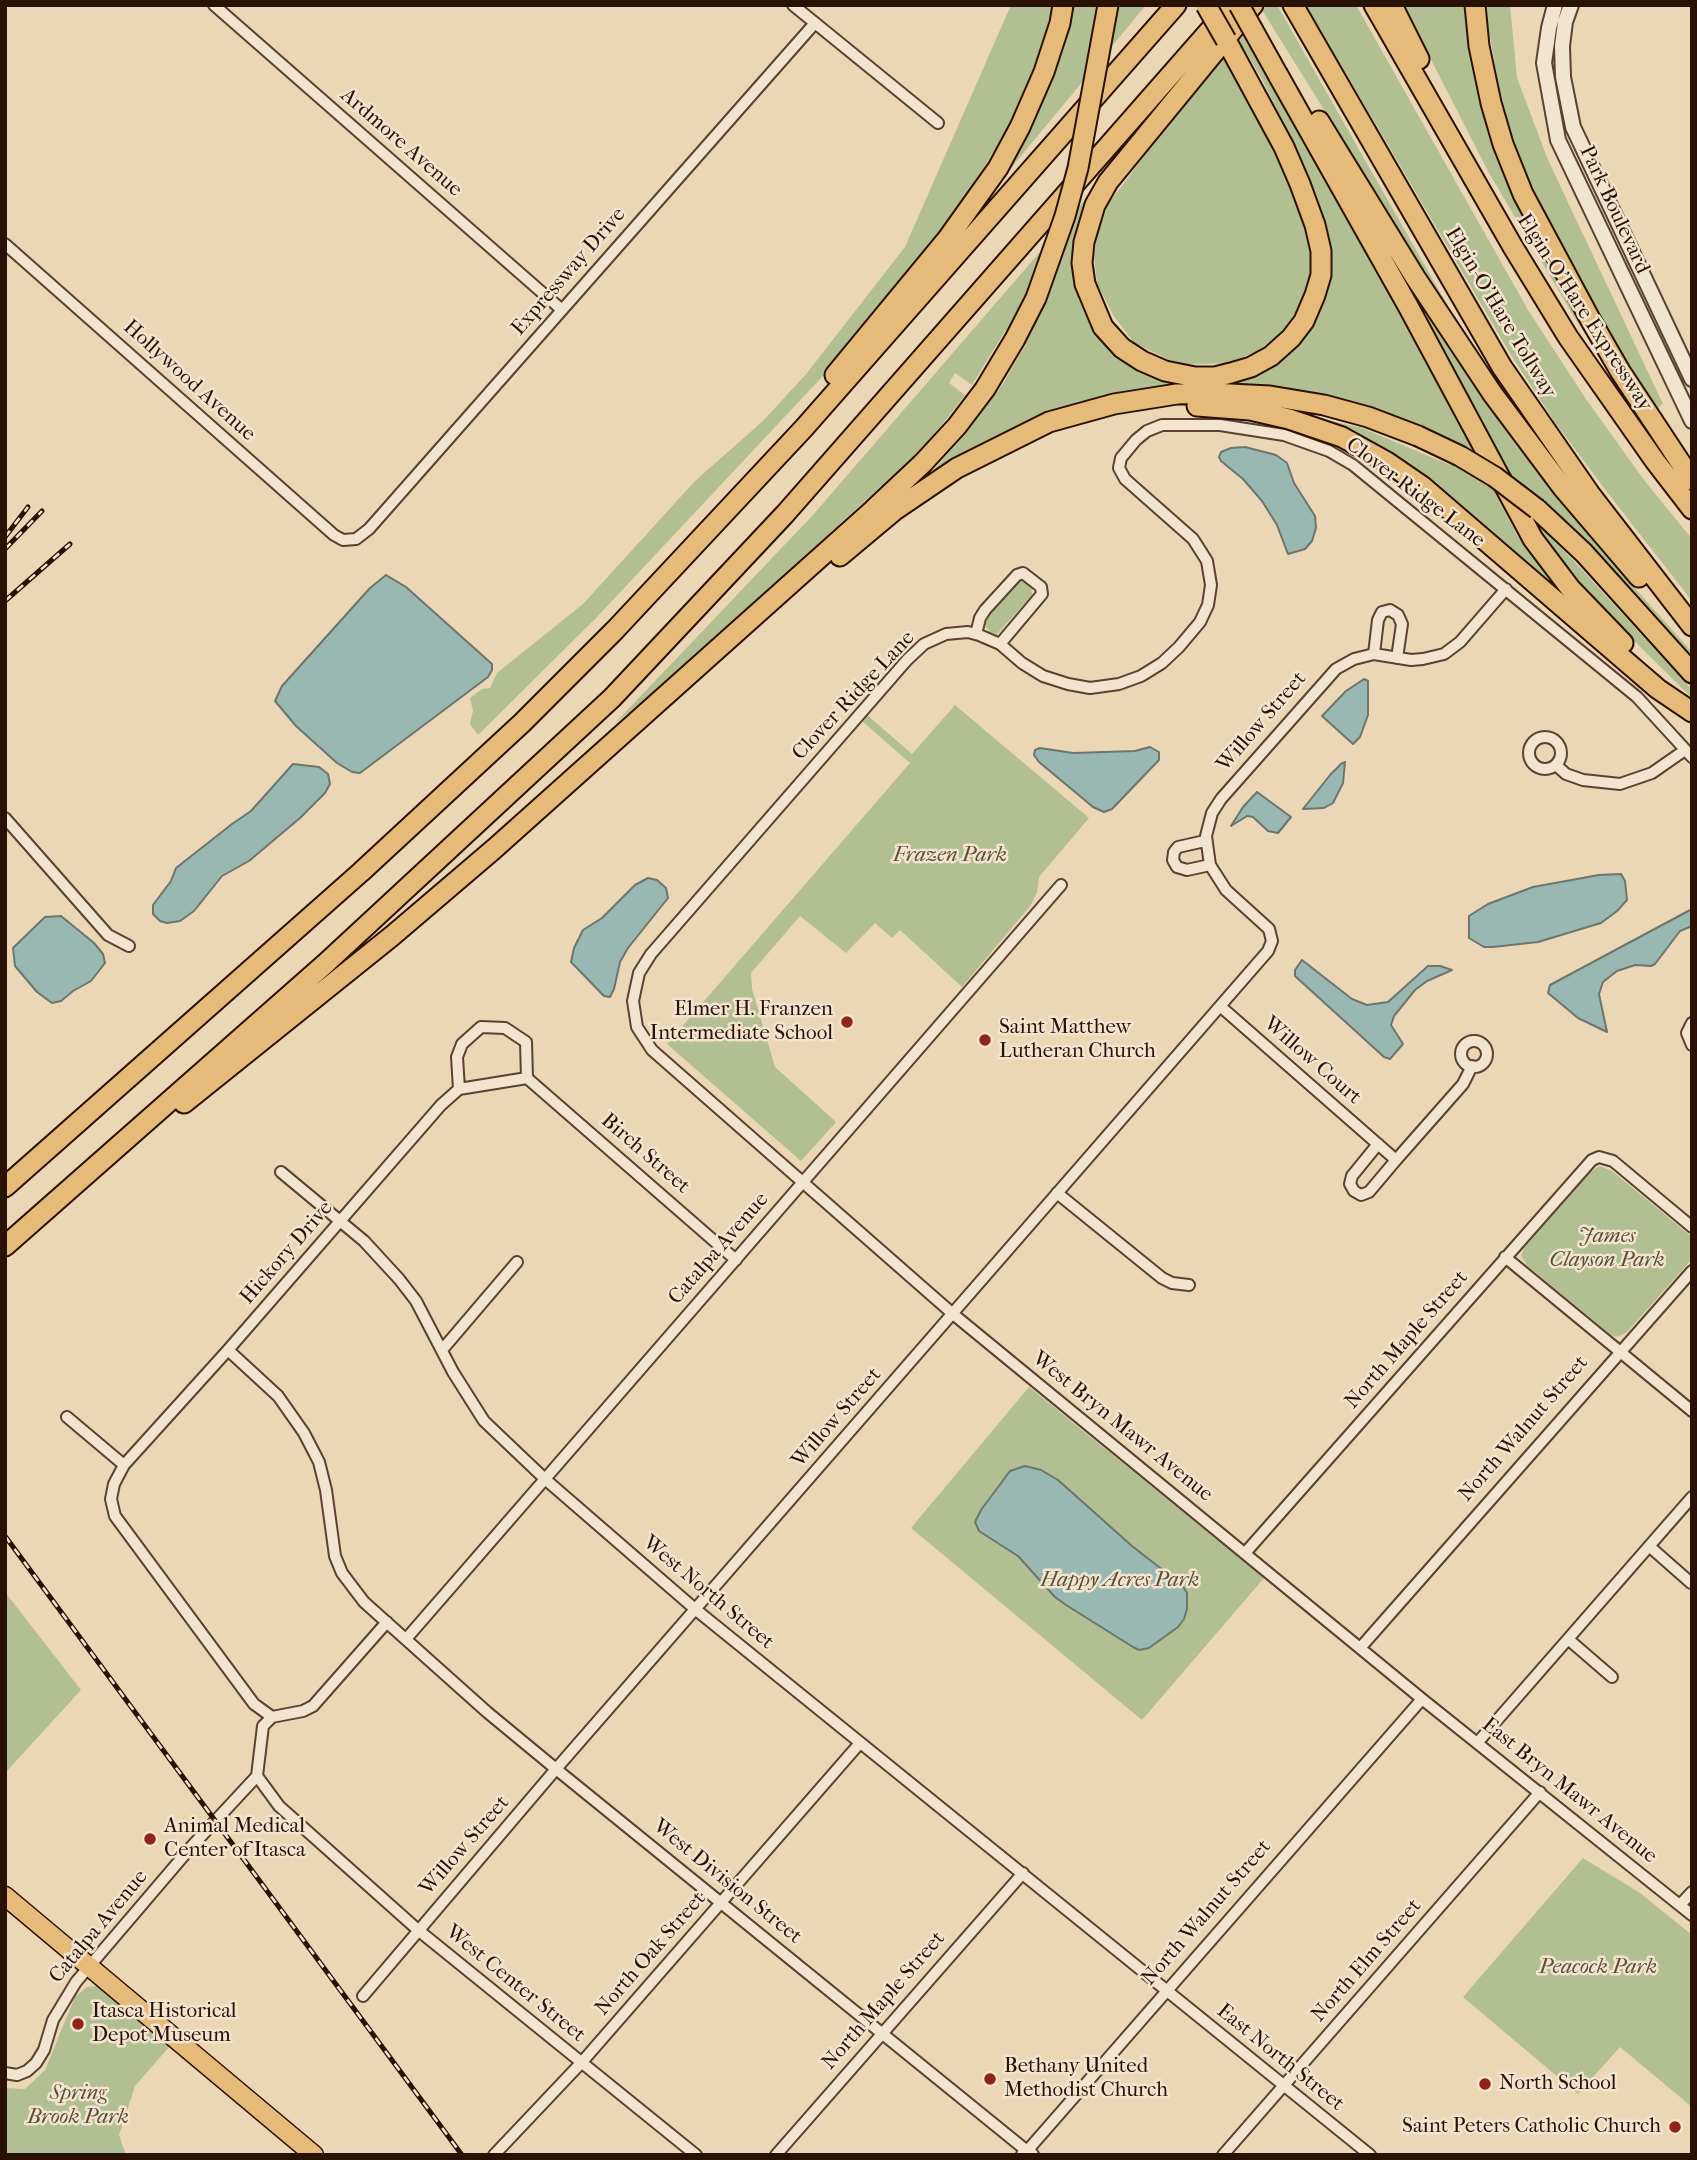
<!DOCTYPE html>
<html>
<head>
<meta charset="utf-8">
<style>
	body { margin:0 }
	#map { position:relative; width:1697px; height:2160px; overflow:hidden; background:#ebd6b5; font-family:"IM FELL French Canon",serif }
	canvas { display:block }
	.frame { position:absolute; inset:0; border:7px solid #2a1106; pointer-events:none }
</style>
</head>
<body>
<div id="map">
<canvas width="1697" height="2160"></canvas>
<div class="frame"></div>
</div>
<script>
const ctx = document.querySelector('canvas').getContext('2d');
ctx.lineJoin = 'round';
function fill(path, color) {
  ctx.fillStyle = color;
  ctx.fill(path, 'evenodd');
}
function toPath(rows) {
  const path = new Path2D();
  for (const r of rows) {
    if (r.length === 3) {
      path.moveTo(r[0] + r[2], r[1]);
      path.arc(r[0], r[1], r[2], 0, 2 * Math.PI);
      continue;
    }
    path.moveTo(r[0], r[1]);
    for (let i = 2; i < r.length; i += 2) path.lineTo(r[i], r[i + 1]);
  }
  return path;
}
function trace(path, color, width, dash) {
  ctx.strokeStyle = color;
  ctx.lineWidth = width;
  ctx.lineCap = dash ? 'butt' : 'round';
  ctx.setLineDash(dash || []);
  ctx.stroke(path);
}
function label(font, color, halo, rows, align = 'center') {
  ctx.font = font + ' "IM FELL French Canon",serif';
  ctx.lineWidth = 5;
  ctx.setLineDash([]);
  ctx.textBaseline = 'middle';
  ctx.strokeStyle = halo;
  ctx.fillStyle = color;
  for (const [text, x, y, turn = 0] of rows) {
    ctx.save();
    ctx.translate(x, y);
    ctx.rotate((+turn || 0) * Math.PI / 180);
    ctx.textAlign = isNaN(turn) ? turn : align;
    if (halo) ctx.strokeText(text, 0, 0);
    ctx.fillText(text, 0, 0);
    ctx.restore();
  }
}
fill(toPath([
	[1011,5,1053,5,1040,51,1022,99,1001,140,952,218,821,378,596,618,478,735,470,724,473,711,470,698,482,689,490,688,497,673,583,604,695,481,763,421,807,373,905,247],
	[1074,5,1146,5,992,191,1049,84,1063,47],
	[1266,5,1277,5,1458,324,1519,418,1438,302,1384,206,1262,10],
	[1306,5,1356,5,1528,310,1586,399,1644,480,1692,539,1692,601,1607,492,1554,421,1511,355],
	[1403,5,1465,5,1475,75,1489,126,1507,179,1534,236,1622,390,1576,320,1489,173],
	[1485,5,1510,5,1517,78,1548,160,1663,404,1656,409,1603,322,1533,192,1502,109],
	[1244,35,1400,310,1517,535,1560,594,1437,489,1297,413,1362,428,1450,465,1456,447,1278,390,1069,407,1028,422,998,436,929,475,968,431,1002,385,1026,344,1005,331,972,385,955,373,949,383,965,395,924,447,650,697,616,722,813,515,1096,187,1078,227,1073,249,1074,274,1078,298,1087,318,1100,340,1116,356,1134,369,1153,378,1173,383,1206,386,1238,381,1264,371,1287,354,1308,333,1318,316,1330,276,1331,252,1327,227,1317,196,1302,161,1262,79,1239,41],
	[1223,57,1246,95,1286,175,1309,241,1311,268,1306,290,1296,312,1280,333,1259,350,1229,363,1180,365,1134,343,1113,315,1097,283,1094,256,1098,229,1109,203,1142,159],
	[1390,253,1451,352,1516,445,1600,549,1692,652,1692,661,1572,528,1540,500,1512,481,1387,256],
	[1531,518,1573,560,1692,690,1692,698,1585,592,1551,549],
	[1018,581,1026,581,1031,586,1032,595,997,634,990,632,985,625,991,612],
	[955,705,1089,818,1039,877,1037,892,1031,905,962,987,900,930,892,938,875,923,846,953,800,916,751,973,752,989,775,1067,836,1122,801,1161,667,1044,910,763,862,721,867,715,912,754],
	[1600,1166,1612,1171,1692,1237,1692,1259,1626,1333,1617,1337,1611,1335,1528,1266,1521,1256,1524,1248,1590,1172],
	[1029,1387,1264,1578,1142,1720,911,1528],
	[5,1592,81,1690,5,1773],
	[1583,1858,1640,1893,1692,1935,1692,2107,1620,2047,1578,2094,1463,1997],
	[97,1986,170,2046,135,2086,119,2135,126,2155,5,2155,5,2088,25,2089,45,2070,75,1997,87,1987]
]), '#b1bf92');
const water = toPath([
	[1245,447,1276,455,1287,463,1294,483,1315,516,1316,528,1312,541,1305,549,1288,554,1277,525,1262,501,1243,479,1221,461,1219,457,1221,452,1231,448,1245,447],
	[386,575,406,587,492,664,492,670,488,677,360,773,352,772,337,763,296,726,275,701,282,686,370,588,386,575],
	[1364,679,1368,681,1368,715,1360,737,1353,744,1322,716,1346,691,1364,679],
	[1150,747,1159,752,1159,760,1112,809,1104,812,1093,807,1039,762,1034,755,1035,750,1040,748,1073,753,1135,751,1150,747],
	[1345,762,1343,783,1333,803,1324,808,1303,809,1330,775,1341,764,1345,762],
	[293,764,319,767,328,774,330,784,325,793,300,818,249,861,222,876,194,911,180,921,167,923,160,921,153,914,153,905,171,881,176,868,232,824,251,811,293,764],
	[1257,792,1291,817,1278,833,1268,831,1253,817,1247,816,1231,826,1243,807,1257,792],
	[1621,874,1625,881,1627,900,1617,911,1601,923,1538,942,1493,947,1484,947,1469,938,1469,916,1488,904,1533,887,1599,875,1621,874],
	[648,878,657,880,666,888,668,898,628,948,620,962,614,989,610,997,604,996,571,962,574,948,583,930,602,918,635,885,648,878],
	[1692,909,1692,926,1680,931,1655,964,1651,966,1635,965,1617,971,1603,982,1599,994,1607,1032,1578,1018,1548,993,1550,985,1692,909],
	[61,916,94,943,103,954,105,963,91,981,73,991,61,1001,52,1003,37,992,15,966,13,948,45,917,61,916],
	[1302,960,1352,999,1367,1005,1388,1002,1428,966,1440,966,1452,970,1427,981,1415,990,1394,1016,1391,1025,1403,1044,1390,1059,1384,1057,1295,976,1295,970,1302,960],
	[1025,1466,1041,1470,1058,1480,1132,1546,1182,1585,1187,1593,1187,1609,1184,1619,1178,1627,1149,1648,1139,1650,1133,1647,1066,1605,1055,1597,1018,1556,979,1531,975,1522,981,1510,1010,1471,1025,1466]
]);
fill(water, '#99b8b2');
trace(water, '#6d756d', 2);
const minor = toPath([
	[214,5,562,310],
	[793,5,938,123],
	[5,244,334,535,343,540,356,539,369,529,815,23],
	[976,634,980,618,985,610,1017,575,1023,573,1041,587,1042,594,1000,644],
	[1374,654,1378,620,1382,612,1390,610,1398,615,1402,624,1397,658],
	[1545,753,16],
	[1692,757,1637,697,1353,465,1329,451,1284,435,1220,425,1162,425,1147,431,1136,440,1121,458,1119,468,1125,479,1193,539,1207,561,1211,585,1208,605,1200,622,1179,647,1162,663,1141,676,1119,684,1090,688,1068,684,1043,676,1022,663,1000,644,979,635,968,632,946,634,924,644,907,660,651,954,639,973,633,1001,637,1027,652,1050,953,1314,1422,1699,1692,1915],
	[1556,765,1566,774,1583,780,1620,784,1652,773,1685,750],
	[5,818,108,935,129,946],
	[1205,841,1178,847,1174,852,1173,860,1177,867,1187,870,1210,865],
	[1220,1006,1396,1160,1463,1084,1472,1066],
	[1692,1023,1687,1033,1692,1045],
	[1474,1054,13],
	[459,1089,457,1057,462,1044,481,1027,505,1028,526,1042,527,1078],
	[1378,1144,1352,1176,1350,1184,1354,1191,1361,1195,1369,1192,1396,1160],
	[281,1172,364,1241,399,1279,416,1301,453,1372,484,1421,545,1479,695,1609,1370,2155],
	[1057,1193,1162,1278,1172,1283,1189,1285],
	[1505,1257,1692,1411],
	[228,1350,278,1396,304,1433,319,1462,326,1490,335,1556,342,1573,364,1602,487,1712,556,1769,1027,2151,1422,1699],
	[442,1350,517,1262],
	[67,1417,124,1465],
	[1649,1546,1691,1583],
	[1246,1552,1592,1160,1599,1157,1613,1161,1692,1227],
	[406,1639,1061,885],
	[1568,1639,1612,1677],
	[1361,1647,1692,1271],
	[272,1717,254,1704,115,1516,111,1499,114,1484,124,1465,228,1350,441,1105,459,1089,527,1078,736,1260],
	[1478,1742,1692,1497],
	[257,1776,279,1806,418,1930,696,2155],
	[1680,1905,1692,1892],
	[363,1996,556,1769,1268,951,1272,941,1269,929,1226,890,1210,865,1206,836,1212,813,1221,799,1336,669,1354,659,1374,654,1411,660,1423,659,1444,654,1460,642,1506,589],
	[5,2073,17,2075,27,2071,36,2063,44,2050,53,2020,76,1982,192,1846,257,1776,263,1726,272,1717,303,1711,313,1706,387,1622],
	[494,2155,582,2062,860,1743],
	[776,2155,1023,1873],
	[1223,2155,1540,1792]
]);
const tertiary = toPath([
	[1555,5,1549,28,1544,63,1558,140,1692,421],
	[1571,5,1565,22,1562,46,1563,77,1573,127,1692,379],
	[1024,2155,1027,2151,1031,2155]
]);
const primary = toPath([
	[5,1896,314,2155]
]);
const motorway = toPath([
	[1293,5,1502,367,1590,494,1692,626],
	[1374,5,1513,247,1568,337,1655,461,1692,509],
	[1392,5,1419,59],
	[1475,5,1479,46,1491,103,1503,144,1523,194,1590,319,1620,371,1692,480],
	[1226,40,1284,147,1300,184,1315,225,1321,251,1321,275,1315,295,1304,321,1291,338,1271,356,1251,367,1231,373,1215,377,1195,377,1165,371,1142,361,1122,348,1103,327,1085,284,1082,263,1084,242,1095,205,1108,182,1253,5],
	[1278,75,1408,306,1533,539,1570,588,1623,643],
	[1319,121,1415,277,1492,393,1563,488,1639,577],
	[835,375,948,238,998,168,1020,127,1044,72,1060,23,1063,5],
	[1197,406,1250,410,1289,419,1342,437,1387,462,1422,486,1658,689,1692,712],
	[1537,509,1584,553,1692,673],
	[840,556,895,510,957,468,1049,422,1114,404,1177,394,1210,393,1270,396,1324,405,1368,417,1418,436],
	[184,1103,392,936,494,849,873,510,923,463,957,426,985,389,1015,339],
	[5,1187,361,872,522,723,615,630,804,428,1176,5],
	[5,1246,325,964,612,698,785,514,1232,5]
]);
trace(minor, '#5a4232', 14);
trace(tertiary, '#5a4232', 18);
trace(primary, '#2a1106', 21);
trace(motorway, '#2a1106', 23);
trace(minor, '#f2e4cf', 10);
trace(tertiary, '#f2e4cf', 14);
trace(primary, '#e6bb7a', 18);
trace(motorway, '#e6bb7a', 19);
const rail = toPath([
	[5,537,28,507],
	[5,549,42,511],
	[5,601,70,544],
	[5,1536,462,2155]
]);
trace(rail, '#2a1106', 5);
trace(rail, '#f2e4cf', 2.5, [8]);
const motorwayBridge = toPath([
	[1206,5,1226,40],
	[1239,5,1278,75],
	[1015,339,1036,298,1065,216,1078,168,1108,5],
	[1418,436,1460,456,1495,477,1537,509]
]);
trace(motorwayBridge, '#2a1106', 23, []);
trace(motorwayBridge, '#e6bb7a', 19);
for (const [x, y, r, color] of [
	[847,1022,7,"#8f2418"],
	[985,1040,7,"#8f2418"],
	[150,1839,7,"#8f2418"],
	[78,2024,7,"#8f2418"],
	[990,2079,7,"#8f2418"],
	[1485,2084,7,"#8f2418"],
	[1675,2127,7,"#8f2418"]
]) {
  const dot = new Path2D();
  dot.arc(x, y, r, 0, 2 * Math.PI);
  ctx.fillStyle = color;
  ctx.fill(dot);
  trace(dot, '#f2e4cf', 2.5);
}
label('21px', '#2a1106', '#f2e4cf', [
	["Ardmore Avenue",401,143,41],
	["Park Boulevard",1614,210,65],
	["Expressway Drive",569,272,-49],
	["Elgin-O'Hare Tollway",1500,313,59],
	["Elgin-O'Hare Expressway",1584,313,57],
	["Hollywood Avenue",189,381,42],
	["Clover Ridge Lane",1415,493,37],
	["Clover Ridge Lane",854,696,-47],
	["Willow Street",1262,722,-49],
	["Willow Court",1312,1061,41],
	["Birch Street",645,1154,41],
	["Catalpa Avenue",719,1249,-49],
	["Hickory Drive",287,1253,-49],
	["North Maple Street",1407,1340,-49],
	["Willow Street",837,1418,-49],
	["West Bryn Mawr Avenue",1122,1427,39],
	["North Walnut Street",1524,1429,-49],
	["West North Street",708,1593,40],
	["East Bryn Mawr Avenue",1569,1791,39],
	["Willow Street",465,1846,-49],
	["West Division Street",727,1882,39],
	["North Walnut Street",1207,1913,-49],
	["Catalpa Avenue",99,1927,-50],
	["North Oak Street",651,1954,-49],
	["North Elm Street",1367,1961,-49],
	["West Center Street",515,1984,39],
	["North Maple Street",884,2001,-49],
	["East North Street",1280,2058,39]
]);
label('italic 21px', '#594e37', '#f2e4cf', [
	["Frazen Park",950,856],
	["James",1607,1237],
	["Clayson Park",1607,1261],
	["Happy Acres Park",1120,1581],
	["Peacock Park",1598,1968],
	["Spring",78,2094],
	["Brook Park",78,2118]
]);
label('21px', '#2a1106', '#f2e4cf', [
	["Elmer H. Franzen",833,1010,"right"],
	["Intermediate School",833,1034,"right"],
	["Saint Matthew",999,1028],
	["Lutheran Church",999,1052],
	["Animal Medical",164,1827],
	["Center of Itasca",164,1851],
	["Itasca Historical",92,2012],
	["Depot Museum",92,2036],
	["Bethany United",1004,2067],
	["Methodist Church",1004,2091],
	["North School",1499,2084],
	["Saint Peters Catholic Church",1661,2127,"right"]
], 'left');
</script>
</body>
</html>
